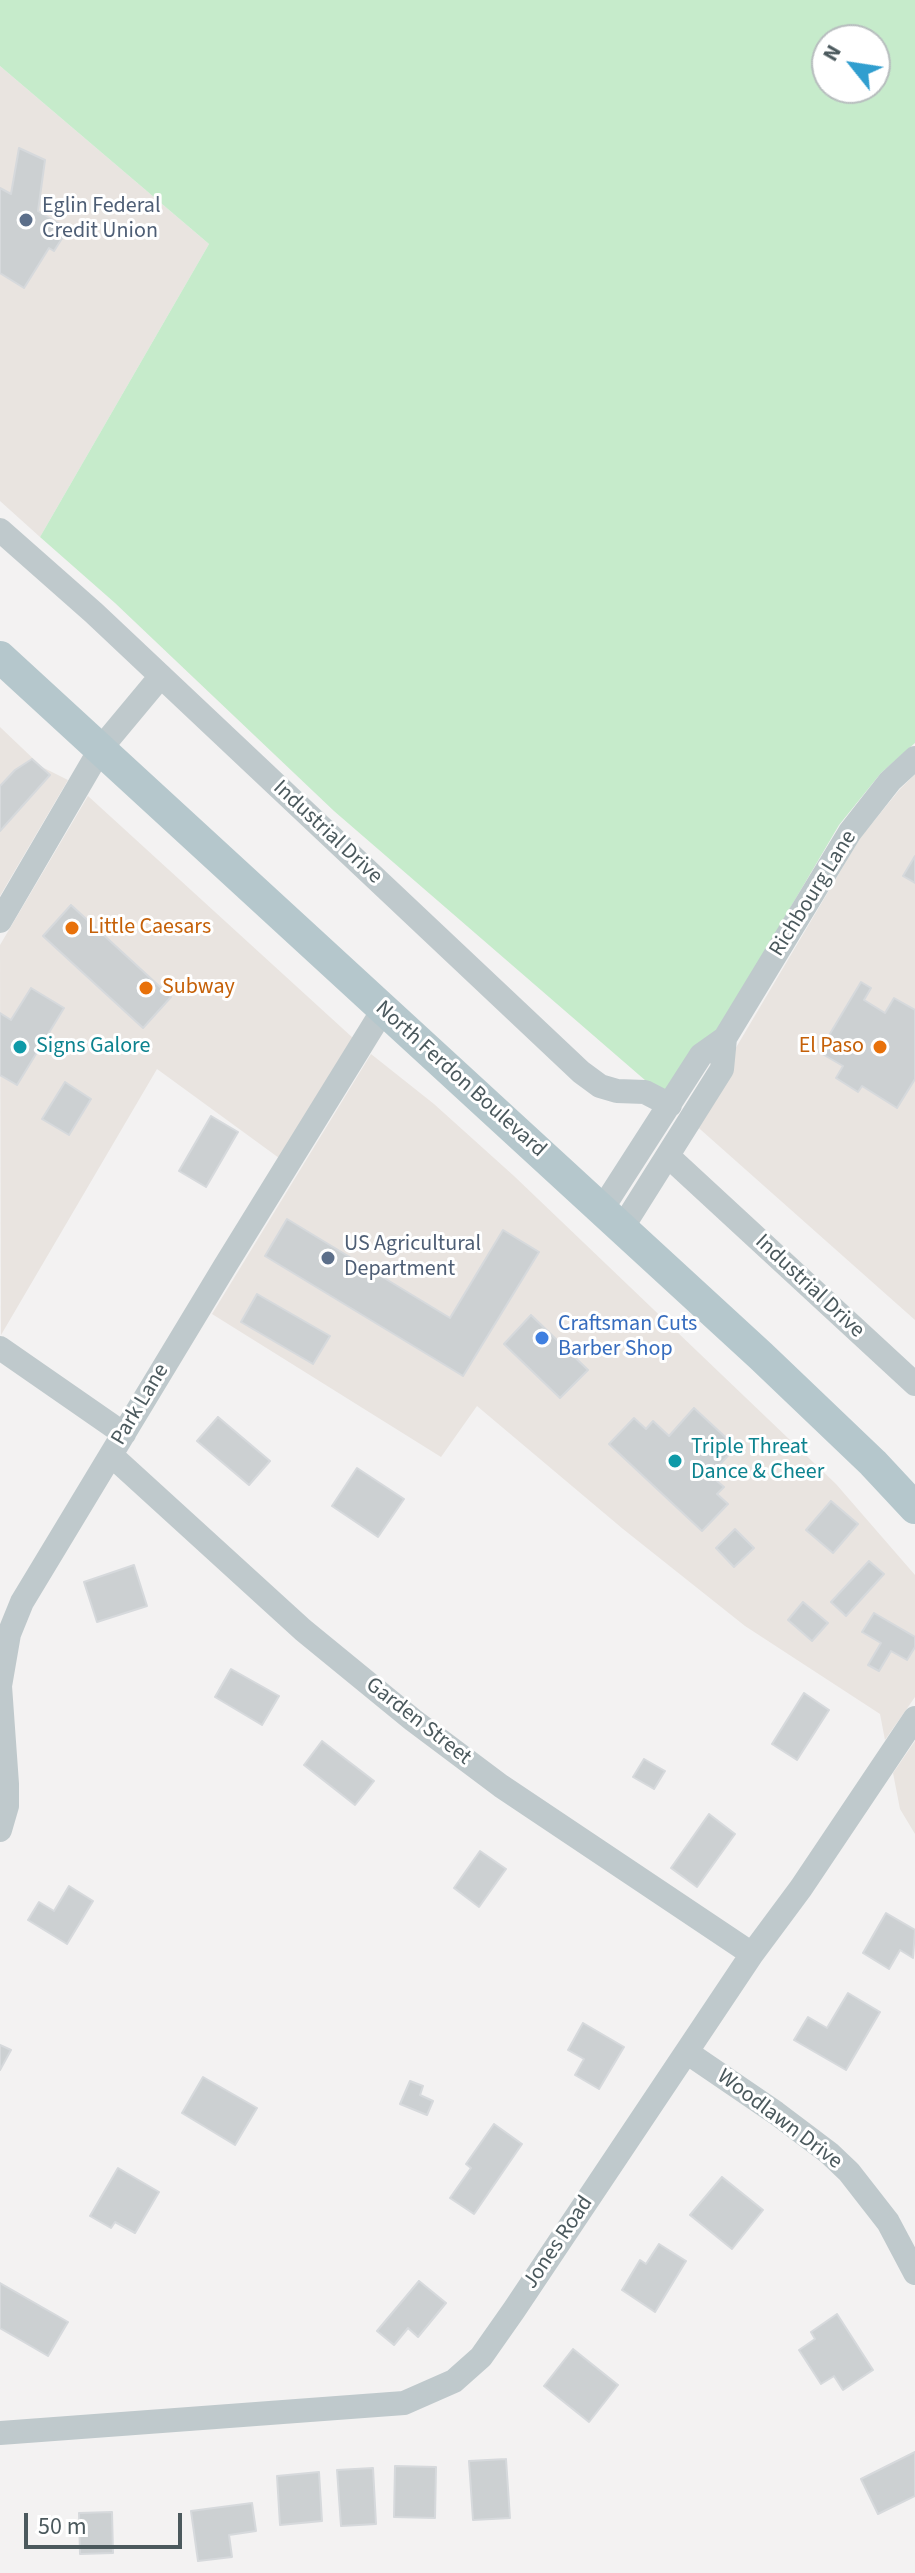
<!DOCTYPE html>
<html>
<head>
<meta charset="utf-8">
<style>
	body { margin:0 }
	#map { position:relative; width:915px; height:2573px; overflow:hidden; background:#f3f2f2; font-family:"Source Sans 3",sans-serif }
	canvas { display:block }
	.north { position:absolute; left:811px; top:24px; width:80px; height:80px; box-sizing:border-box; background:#fff; border:2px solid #b7bdbe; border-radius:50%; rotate:300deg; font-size:22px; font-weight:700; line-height:32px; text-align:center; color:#4b595d }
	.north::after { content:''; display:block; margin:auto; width:28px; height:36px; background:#309ecf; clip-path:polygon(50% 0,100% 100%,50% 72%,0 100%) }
	.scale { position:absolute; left:24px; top:2513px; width:158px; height:36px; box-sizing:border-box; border:4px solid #4b595d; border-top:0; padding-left:10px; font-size:24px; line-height:28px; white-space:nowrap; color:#4b595d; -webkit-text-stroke:6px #fff; paint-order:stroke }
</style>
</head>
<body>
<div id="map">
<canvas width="915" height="2573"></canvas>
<div class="north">N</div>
<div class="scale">50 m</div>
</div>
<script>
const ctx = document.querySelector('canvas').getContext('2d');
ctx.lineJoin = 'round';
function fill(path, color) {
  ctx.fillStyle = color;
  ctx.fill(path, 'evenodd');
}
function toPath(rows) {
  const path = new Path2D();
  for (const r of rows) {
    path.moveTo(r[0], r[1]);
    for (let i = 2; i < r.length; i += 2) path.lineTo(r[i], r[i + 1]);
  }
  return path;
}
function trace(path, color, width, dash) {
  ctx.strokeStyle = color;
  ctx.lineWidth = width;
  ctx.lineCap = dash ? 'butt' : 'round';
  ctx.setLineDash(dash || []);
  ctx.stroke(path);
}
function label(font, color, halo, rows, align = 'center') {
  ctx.font = font + ' "Source Sans 3",sans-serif';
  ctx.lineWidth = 6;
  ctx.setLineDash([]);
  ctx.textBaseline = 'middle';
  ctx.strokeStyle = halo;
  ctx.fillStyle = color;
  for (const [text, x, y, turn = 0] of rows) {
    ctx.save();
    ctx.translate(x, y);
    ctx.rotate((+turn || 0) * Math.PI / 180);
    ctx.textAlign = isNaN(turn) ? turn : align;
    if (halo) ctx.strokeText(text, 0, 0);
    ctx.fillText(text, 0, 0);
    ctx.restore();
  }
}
fill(toPath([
	[0,66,209,244,40,537,0,501],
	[0,727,42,767,68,780,0,896],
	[915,774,915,1320,692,1122,860,838,900,789],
	[88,796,353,1038,279,1158,157,1069,1,1335,0,945],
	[371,1054,434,1104,514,1176,836,1484,915,1575,915,1697,885,1740,880,1714,745,1626,623,1529,477,1406,441,1457,212,1314],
	[915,1741,915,1834,900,1809,893,1773]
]), '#e9e4e0');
fill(toPath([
	[0,0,915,0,915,743,881,773,839,825,713,1039,668,1100,334,811,115,603,40,537,209,244,0,66],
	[827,40,875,40,875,88,827,88]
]), '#c6ebcb');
const building = toPath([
	[19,148,45,160,38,211,68,229,54,251,49,248,24,288,0,273,0,188,11,194,19,148],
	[32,759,50,775,0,831,0,786,15,770,32,759],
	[915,856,915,883,903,876,915,856],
	[71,905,171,997,143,1028,43,936,71,905],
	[861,982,871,988,864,1000,885,1013,894,998,915,1010,915,1079,897,1108,862,1086,858,1092,836,1078,843,1066,819,1052,861,982],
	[31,988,64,1008,17,1085,0,1075,0,1013,11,1020,31,988],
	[65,1082,91,1099,69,1135,42,1119,65,1082],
	[211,1116,238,1132,206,1187,179,1171,211,1116],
	[287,1219,450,1318,503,1230,539,1252,463,1376,265,1256,287,1219],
	[257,1294,330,1336,313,1364,241,1322,257,1294],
	[531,1315,588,1370,560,1398,504,1344,531,1315],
	[694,1408,736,1447,710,1475,724,1487,717,1494,728,1504,702,1531,609,1444,634,1418,646,1429,653,1421,669,1436,694,1408],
	[218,1417,270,1461,249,1485,197,1441,218,1417],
	[357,1468,404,1499,378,1537,332,1506,357,1468],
	[831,1501,858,1524,833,1553,806,1530,831,1501],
	[735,1529,754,1548,734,1567,716,1548,735,1529],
	[869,1561,884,1574,846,1616,831,1602,869,1561],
	[134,1565,147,1606,97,1622,84,1582,134,1565],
	[803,1602,828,1623,812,1641,788,1620,803,1602],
	[874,1613,915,1637,915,1647,907,1660,891,1651,879,1671,868,1665,881,1643,862,1632,874,1613],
	[231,1669,279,1696,262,1725,215,1697,231,1669],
	[804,1693,829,1710,797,1760,772,1744,804,1693],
	[322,1741,374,1781,355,1805,304,1765,322,1741],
	[644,1759,665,1771,654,1789,633,1777,644,1759],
	[709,1814,735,1834,697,1887,671,1868,709,1814],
	[480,1851,506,1869,479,1907,454,1888,480,1851],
	[69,1886,93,1901,67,1944,28,1920,39,1902,54,1911,69,1886],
	[886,1913,915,1930,913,1958,900,1950,889,1969,863,1953,886,1913],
	[848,1993,880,2012,846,2070,794,2040,808,2017,827,2028,848,1993],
	[583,2023,624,2047,599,2089,575,2075,584,2059,568,2050,583,2023],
	[0,2045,11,2050,0,2070,0,2045],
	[203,2077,257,2108,235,2145,182,2113,203,2077],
	[410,2081,423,2086,420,2095,433,2101,427,2115,400,2104,410,2081],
	[494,2124,522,2144,474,2214,450,2198,471,2168,466,2164,494,2124],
	[118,2168,159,2192,135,2233,115,2222,111,2228,90,2216,118,2168],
	[722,2177,763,2210,732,2249,690,2215,722,2177],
	[659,2244,686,2261,655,2312,622,2290,640,2260,646,2264,659,2244],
	[419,2281,446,2303,418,2337,408,2328,394,2345,377,2331,419,2281],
	[0,2283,68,2322,48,2356,0,2328,0,2283],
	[837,2314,873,2370,843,2390,834,2376,821,2384,799,2350,815,2339,811,2332,837,2314],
	[573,2349,618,2385,589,2422,544,2386,573,2349],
	[915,2452,915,2496,878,2514,861,2479,915,2452],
	[506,2459,510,2518,473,2520,469,2461,506,2459],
	[395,2466,436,2467,435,2518,394,2517,395,2466],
	[373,2468,376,2524,341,2526,337,2470,373,2468],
	[319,2472,322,2521,280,2525,277,2476,319,2472],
	[252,2503,256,2531,229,2535,232,2557,198,2561,191,2511,252,2503],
	[112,2512,113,2553,80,2554,79,2513,112,2512]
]);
fill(building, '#ccd0d2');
trace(building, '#d6d9dc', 2);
trace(toPath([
	[0,530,94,613,581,1072,600,1086,617,1091,645,1092,670,1105],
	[0,921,101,748,161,676],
	[668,1156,915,1384],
	[602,1209,701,1055,725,1038,850,832,890,781,915,758],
	[622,1228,722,1069,725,1038],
	[0,1348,124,1434],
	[111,1455,303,1630,413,1720,501,1786,752,1954],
	[0,1830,7,1806,7,1784,0,1686,9,1634,22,1602,225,1266,383,1010],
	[688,2053,776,2113,829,2153,849,2172,888,2222,915,2273],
	[0,2433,404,2403,454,2381,481,2357,514,2310,752,1954,801,1888,915,1718]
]), '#bfc9cc', 24);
trace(toPath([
	[0,657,761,1356,873,1463,915,1508]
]), '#b5c7cc', 32);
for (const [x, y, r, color] of [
	[26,220,8,"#5c6f8a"],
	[72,928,8,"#e8710a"],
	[146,988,8,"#e8710a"],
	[20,1047,8,"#0f9aa8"],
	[880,1047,8,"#e8710a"],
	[328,1258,8,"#5c6f8a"],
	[542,1338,8,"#3f7fe0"],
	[675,1461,8,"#0f9aa8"]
]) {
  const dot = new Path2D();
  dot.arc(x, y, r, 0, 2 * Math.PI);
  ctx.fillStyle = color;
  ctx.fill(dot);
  trace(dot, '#fff', 3);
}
label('22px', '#4e5e75', '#fff', [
	["Eglin Federal",42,207],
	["Credit Union",42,232],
	["US Agricultural",344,1245],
	["Department",344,1270]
], 'left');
label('22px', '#4b595d', '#fff', [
	["Industrial Drive",327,833,43],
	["Richbourg Lane",814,894,-58],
	["North Ferdon Boulevard",460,1080,42],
	["Industrial Drive",809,1287,43],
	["Park Lane",141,1405,-59],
	["Garden Street",418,1722,38],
	["Woodlawn Drive",779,2120,37],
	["Jones Road",559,2243,-56]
]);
label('22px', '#c56008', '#fff', [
	["Little Caesars",88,928],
	["Subway",162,988],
	["El Paso",864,1047,"right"]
], 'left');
label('22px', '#0d838f', '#fff', [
	["Signs Galore",36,1047],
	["Triple Threat",691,1448],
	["Dance & Cheer",691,1473]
], 'left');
label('22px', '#366cbe', '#fff', [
	["Craftsman Cuts",558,1325],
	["Barber Shop",558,1350]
], 'left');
</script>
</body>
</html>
